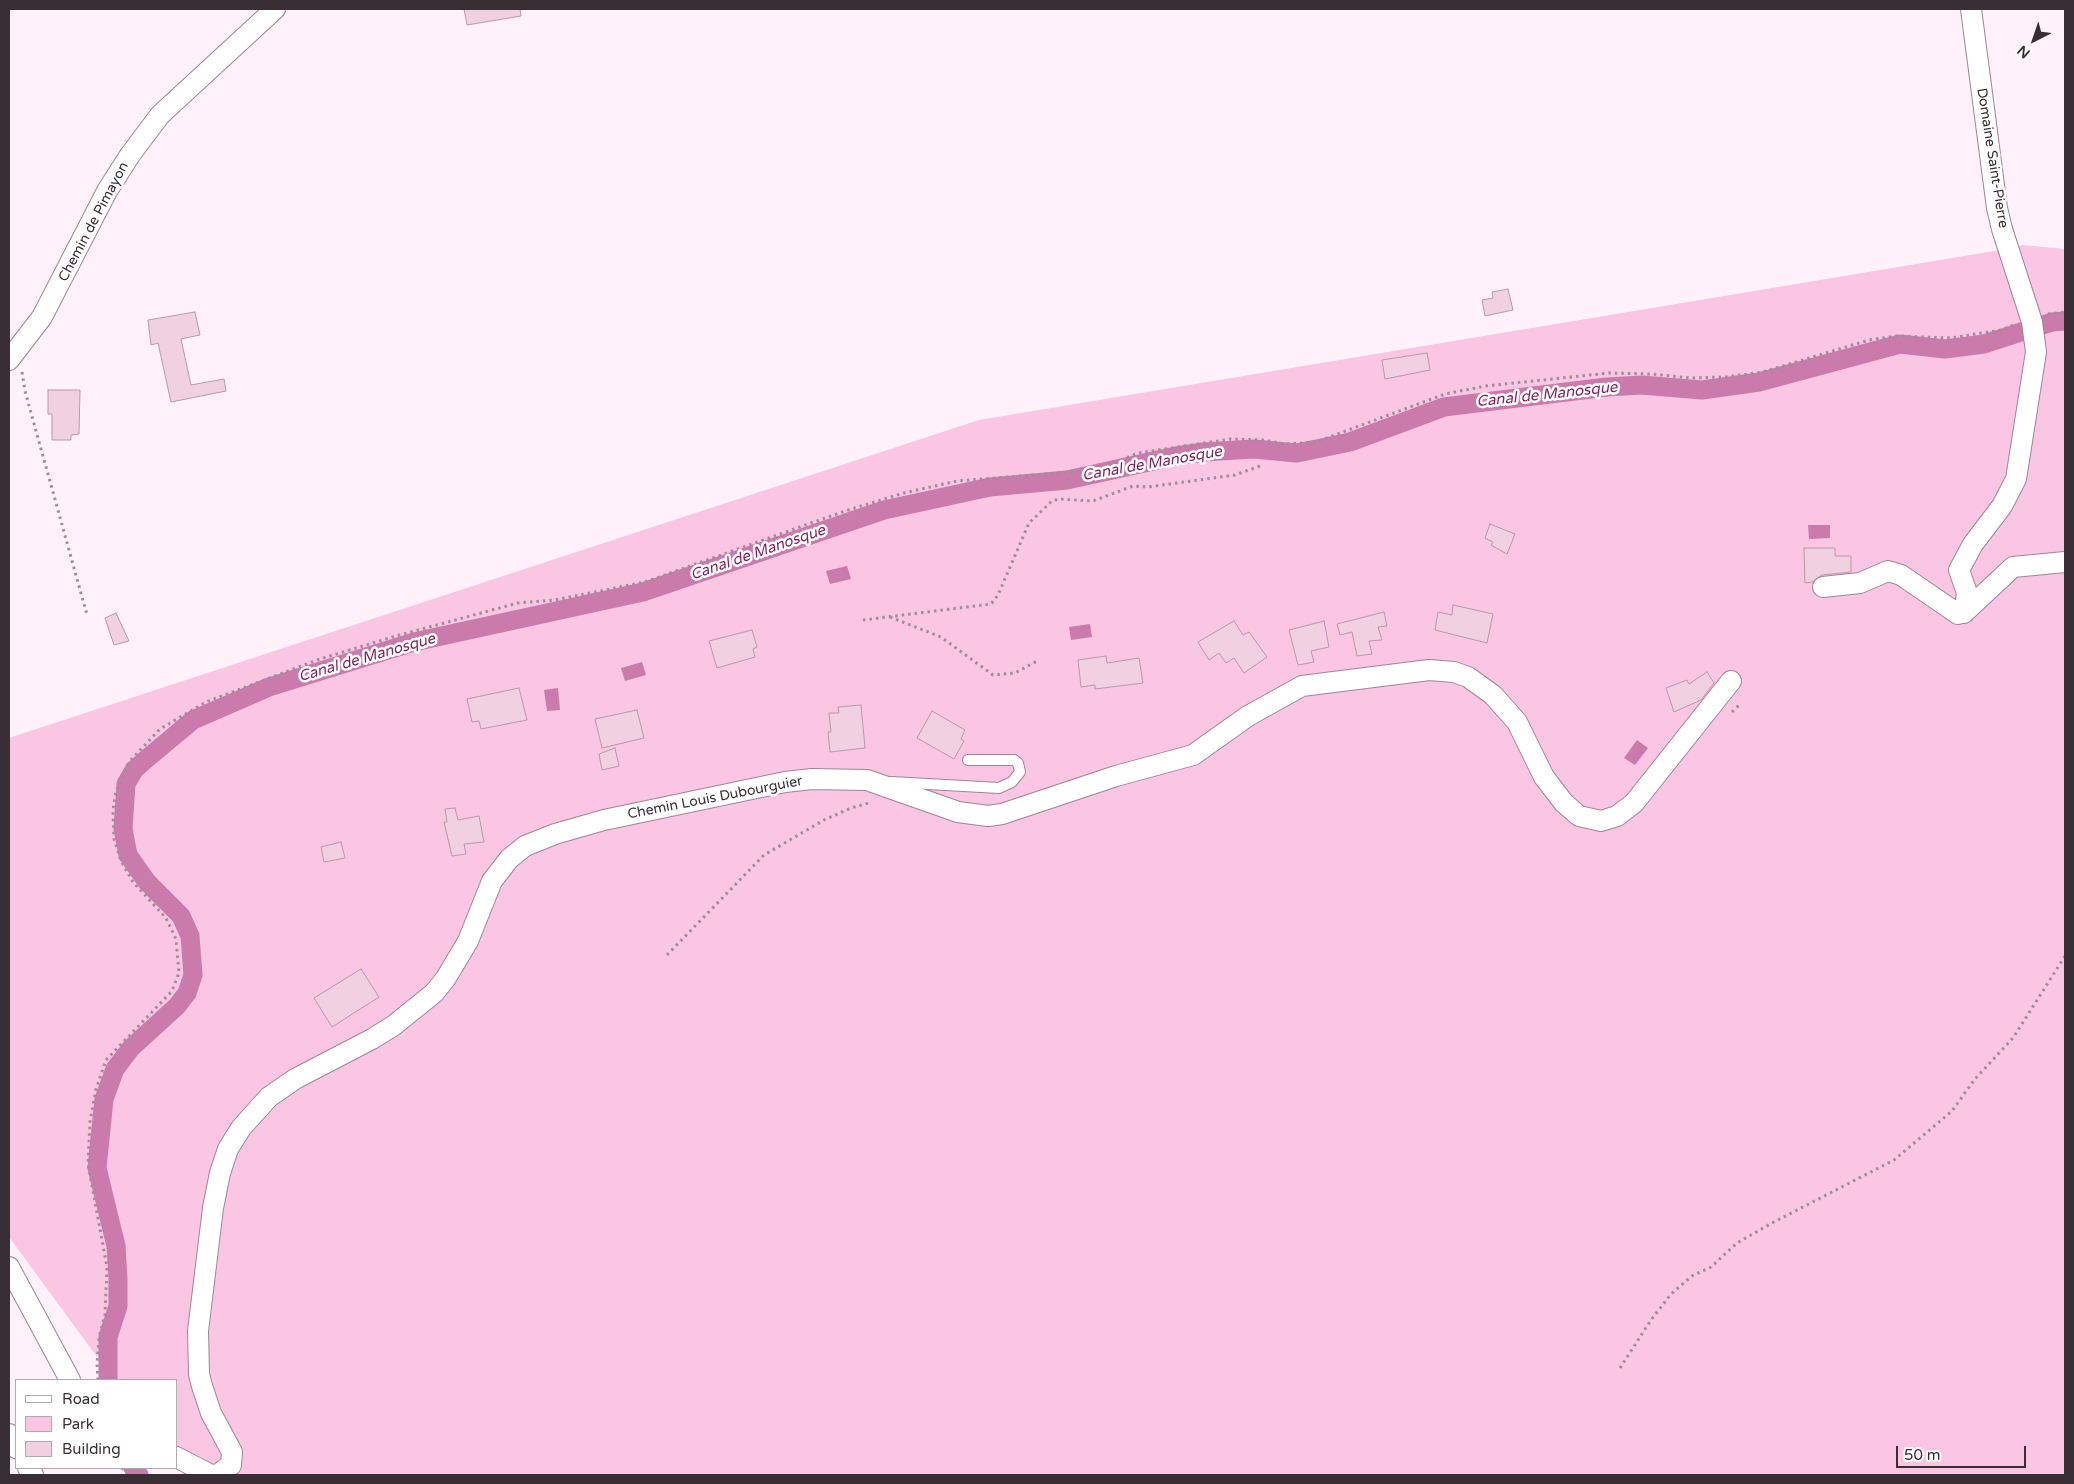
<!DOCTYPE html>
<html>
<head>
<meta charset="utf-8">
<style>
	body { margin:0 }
	#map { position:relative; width:2074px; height:1484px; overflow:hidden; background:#fff1f9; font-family:"Varela Round",sans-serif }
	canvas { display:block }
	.frame { position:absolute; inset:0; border:10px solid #3a2e35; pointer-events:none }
	.legend { position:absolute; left:15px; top:1379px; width:162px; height:90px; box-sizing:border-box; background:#fff; border:1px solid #b0abae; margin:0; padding:6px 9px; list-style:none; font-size:15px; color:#3a2e35 }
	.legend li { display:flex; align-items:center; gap:10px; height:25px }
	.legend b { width:25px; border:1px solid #b0abae }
	.north { position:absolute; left:2009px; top:15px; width:50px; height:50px; -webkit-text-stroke:4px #fff; paint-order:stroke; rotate:221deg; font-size:14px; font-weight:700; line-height:20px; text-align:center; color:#3a2e35 }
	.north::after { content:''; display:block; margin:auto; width:18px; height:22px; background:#3a2e35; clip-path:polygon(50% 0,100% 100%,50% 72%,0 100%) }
	.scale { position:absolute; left:1896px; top:1446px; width:130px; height:22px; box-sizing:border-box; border:2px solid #3a2e35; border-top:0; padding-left:6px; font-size:15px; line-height:18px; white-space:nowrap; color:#3a2e35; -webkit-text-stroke:4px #fff; paint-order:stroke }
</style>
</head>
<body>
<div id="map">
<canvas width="2074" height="1484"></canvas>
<div class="frame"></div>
<ul class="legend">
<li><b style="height:6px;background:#fff"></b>Road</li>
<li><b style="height:14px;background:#fbc5e4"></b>Park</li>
<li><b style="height:14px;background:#f1d0e2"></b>Building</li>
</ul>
<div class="north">N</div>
<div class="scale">50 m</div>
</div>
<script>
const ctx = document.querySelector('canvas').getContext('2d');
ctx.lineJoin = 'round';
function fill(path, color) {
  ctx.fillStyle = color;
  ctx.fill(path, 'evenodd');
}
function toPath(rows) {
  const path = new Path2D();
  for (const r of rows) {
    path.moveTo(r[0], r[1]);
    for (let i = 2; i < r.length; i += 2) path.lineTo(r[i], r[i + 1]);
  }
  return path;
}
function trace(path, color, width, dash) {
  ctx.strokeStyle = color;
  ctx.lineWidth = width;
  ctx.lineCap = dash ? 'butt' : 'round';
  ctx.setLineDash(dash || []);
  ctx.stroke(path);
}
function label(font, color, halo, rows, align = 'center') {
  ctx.font = font + ' "Varela Round",sans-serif';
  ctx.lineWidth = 5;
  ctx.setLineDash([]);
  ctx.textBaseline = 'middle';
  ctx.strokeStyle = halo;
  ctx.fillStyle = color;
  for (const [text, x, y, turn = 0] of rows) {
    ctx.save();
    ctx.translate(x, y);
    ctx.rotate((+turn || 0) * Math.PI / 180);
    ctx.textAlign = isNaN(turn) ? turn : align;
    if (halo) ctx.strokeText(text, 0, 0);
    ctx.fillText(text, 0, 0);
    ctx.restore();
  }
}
fill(toPath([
	[2022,245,2065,249,2065,1475,184,1475,176,1465,176,1380,114,1380,9,1237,9,738,979,420,2000,250]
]), '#fbc5e4');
fill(toPath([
	[1808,525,1830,525,1830,538,1809,539],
	[847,566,851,579,830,584,826,571],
	[1090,624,1092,637,1071,640,1069,627],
	[642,662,646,675,625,681,621,668],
	[558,688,560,710,547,711,544,690],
	[1637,740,1648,748,1635,765,1624,758]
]), '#ca7aab');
trace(toPath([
	[108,1380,108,1337,118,1306,118,1279,116,1246,97,1168,104,1099,115,1069,131,1048,177,1006,187,993,193,975,190,936,181,916,147,882,128,855,123,829,126,784,134,770,144,761,193,720,269,687,414,642,643,592,884,510,990,487,1067,480,1176,456,1203,452,1254,449,1297,453,1350,442,1444,407,1607,387,1642,385,1702,390,1759,382,1900,344,1945,349,1984,344,2052,322,2065,321],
	[133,1468,139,1475]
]), '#ca7aab', 19);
const building = toPath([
	[464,9,520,9,521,16,467,25,464,9],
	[1508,289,1513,310,1485,316,1482,300,1493,298,1492,292,1508,289],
	[195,312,200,335,181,339,191,385,224,379,226,391,171,402,158,343,151,345,148,320,195,312],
	[1427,353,1430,370,1385,379,1382,360,1427,353],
	[48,390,80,390,79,434,71,435,71,440,52,440,52,414,48,414,48,390],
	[1490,524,1515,534,1507,554,1491,545,1493,542,1485,538,1490,524],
	[1804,548,1835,548,1835,556,1851,556,1851,572,1822,575,1812,582,1805,583,1804,548],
	[1453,605,1493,614,1487,643,1435,630,1438,612,1452,615,1453,605],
	[1384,612,1387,626,1378,627,1382,640,1369,641,1372,654,1357,656,1352,632,1340,635,1337,624,1384,612],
	[116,613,129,641,114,645,105,618,116,613],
	[1234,621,1243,635,1249,632,1267,657,1244,673,1234,658,1226,663,1219,653,1209,660,1198,642,1234,621],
	[1324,621,1329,647,1311,651,1314,662,1298,665,1289,630,1324,621],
	[752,630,757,647,753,649,755,657,717,668,709,641,752,630],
	[1106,656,1107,663,1139,658,1143,683,1095,689,1095,685,1081,687,1078,660,1106,656],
	[1707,672,1714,683,1701,700,1674,712,1666,688,1687,680,1689,684,1707,672],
	[519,688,527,720,481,729,479,721,472,722,467,699,519,688],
	[861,705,865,748,830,752,828,732,831,732,829,713,839,713,838,707,861,705],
	[637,710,644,738,602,748,595,719,637,710],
	[932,711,965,730,961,739,964,741,954,759,917,738,932,711],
	[615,748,619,766,602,770,599,754,615,748],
	[455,808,458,820,479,816,484,842,464,844,466,854,452,856,444,822,447,822,445,809,455,808],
	[341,842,345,858,324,862,321,847,341,842],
	[361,969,379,997,332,1027,314,998,361,969]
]);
fill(building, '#f1d0e2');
trace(building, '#b899aa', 1);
const lane = toPath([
	[892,782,999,788,1012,782,1020,772,1018,763,1014,760,968,760]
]);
const street = toPath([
	[9,360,42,317,107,191,130,155,160,115,275,9],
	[1823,587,1860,583,1888,571,1901,575,1958,614,1968,609,2013,567,2065,562],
	[1964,613,1967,593,1959,570,1973,544,2002,506,2016,479,2036,352,2032,322,2002,229,1997,208,1971,9],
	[9,1267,70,1380],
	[9,1434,16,1448],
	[176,1457,211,1475],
	[28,1468,33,1475],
	[217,1475,231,1465,232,1452,211,1413,202,1386,199,1374,198,1331,213,1208,220,1173,228,1149,241,1128,269,1097,295,1079,372,1039,393,1026,434,993,446,978,468,941,492,881,509,859,525,846,555,834,604,820,785,782,812,779,867,780,958,812,988,816,1002,814,1116,776,1193,755,1248,716,1302,686,1429,670,1454,672,1468,677,1493,695,1517,722,1544,777,1564,803,1579,816,1601,821,1617,816,1634,803,1731,681]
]);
trace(lane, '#a28495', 12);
trace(street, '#a28495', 22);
trace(toPath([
	[2048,314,2065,312],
	[22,372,25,391,87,615],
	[890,617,941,637,993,675,1015,673,1037,661],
	[863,620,991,604,998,595,1029,523,1052,501,1059,499,1093,501,1133,486,1148,487,1235,475,1260,466],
	[1732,712,1739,705],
	[667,955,764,855,824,820,851,808,872,802],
	[1620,1368,1651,1320,1671,1294,1692,1276,1711,1267,1737,1243,1772,1223,1894,1160,1952,1111,1975,1079,2013,1038,2065,956],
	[98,1380,97,1364,99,1337,105,1315,107,1267,88,1164,90,1122,96,1089,106,1060,172,991,179,973,176,939,166,918,133,882,121,861,114,839,113,810,116,791,129,762,160,729,206,702,320,659,396,636,518,603,555,600,645,582,845,511,904,493,957,481,1071,472,1106,466,1138,453,1231,439,1263,440,1285,444,1316,442,1445,394,1486,386,1609,373,1652,374,1690,378,1725,377,1763,372,1869,340,1896,336,1951,338,2001,330,2014,325],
	[122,1468,128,1475]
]), '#9c8f96', 3, [2.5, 4]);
trace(lane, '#fff', 10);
trace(street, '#fff', 20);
label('14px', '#3a2e35', '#fff', [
	["Domaine Saint-Pierre",1992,158,81],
	["Chemin de Pimayon",94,222,-62],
	["Chemin Louis Dubourguier",715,798,-11]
]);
label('italic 15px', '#7e1f60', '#fff', [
	["Canal de Manosque",1547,395,-6],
	["Canal de Manosque",1152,464,-10],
	["Canal de Manosque",758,553,-19],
	["Canal de Manosque",367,658,-16]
]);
</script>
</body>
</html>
